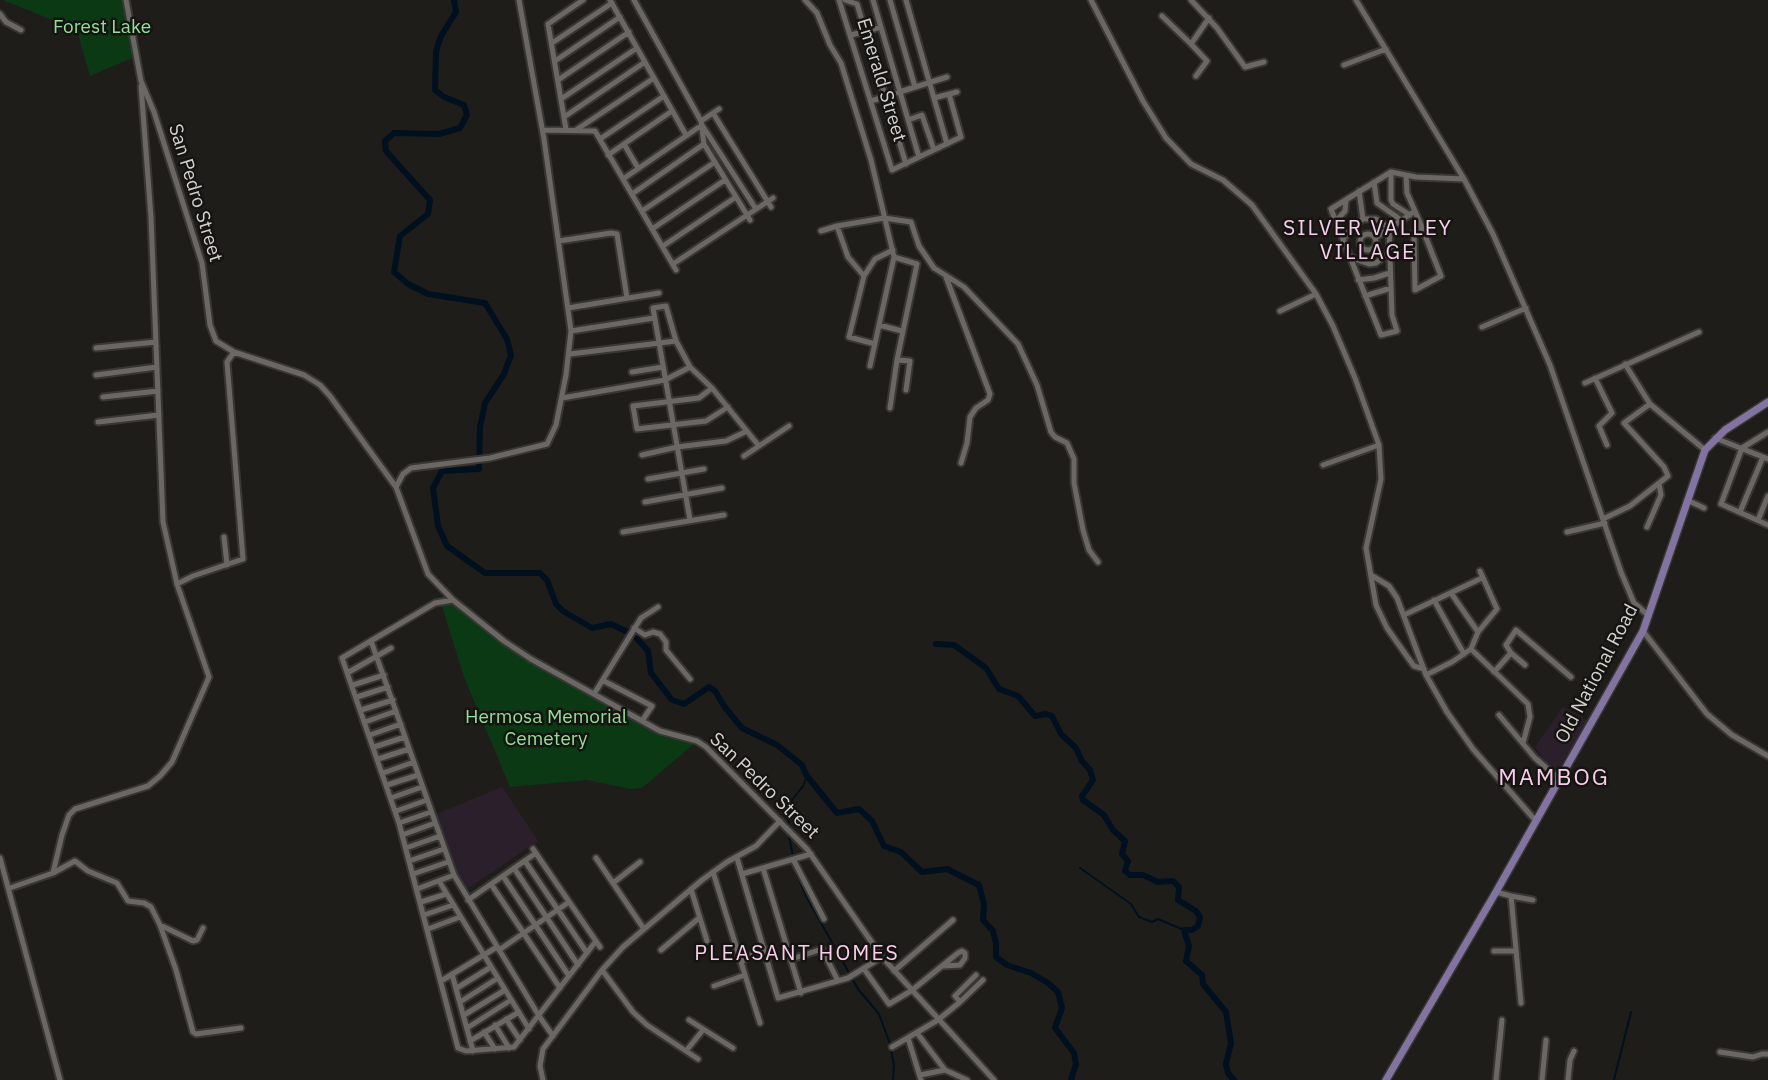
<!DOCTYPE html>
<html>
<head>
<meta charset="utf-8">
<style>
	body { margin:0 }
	canvas { display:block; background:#1f1d1a }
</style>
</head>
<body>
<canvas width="1768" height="1080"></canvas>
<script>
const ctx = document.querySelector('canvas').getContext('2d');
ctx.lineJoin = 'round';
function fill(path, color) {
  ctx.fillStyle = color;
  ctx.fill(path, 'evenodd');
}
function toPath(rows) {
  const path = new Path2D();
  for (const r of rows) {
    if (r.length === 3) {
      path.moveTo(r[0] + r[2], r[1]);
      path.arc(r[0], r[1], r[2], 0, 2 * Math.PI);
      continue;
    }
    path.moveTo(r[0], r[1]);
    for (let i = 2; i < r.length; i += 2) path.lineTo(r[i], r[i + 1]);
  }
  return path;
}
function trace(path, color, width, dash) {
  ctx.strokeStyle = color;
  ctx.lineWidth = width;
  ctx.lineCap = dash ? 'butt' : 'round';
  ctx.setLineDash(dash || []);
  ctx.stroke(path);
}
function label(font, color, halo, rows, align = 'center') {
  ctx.font = font + ' "IBM Plex Sans",sans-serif';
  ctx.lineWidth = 5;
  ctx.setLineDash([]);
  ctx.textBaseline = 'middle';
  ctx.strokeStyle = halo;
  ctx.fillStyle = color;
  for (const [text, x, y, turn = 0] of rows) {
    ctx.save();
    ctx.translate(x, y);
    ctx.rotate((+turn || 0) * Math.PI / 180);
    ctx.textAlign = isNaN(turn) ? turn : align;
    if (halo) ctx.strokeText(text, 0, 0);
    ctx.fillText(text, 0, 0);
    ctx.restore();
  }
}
fill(toPath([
	[1563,707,1587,721,1558,772,1544,760,1535,747],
	[502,787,538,841,467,889,456,870,437,814]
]), '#2c1f2c');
fill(toPath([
	[3,0,123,0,132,58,90,76,77,30],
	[451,601,590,693,660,733,695,743,642,788,631,789,587,780,510,787,464,677,441,603]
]), '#0a3914');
trace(toPath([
	[788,825,792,800,803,786,807,776],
	[788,831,793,856],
	[1080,868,1131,904,1139,917,1152,922,1158,919,1184,930],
	[795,869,806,896,858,989,879,1014,890,1044],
	[891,1050,894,1065,893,1080],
	[1614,1080,1631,1012]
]), '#01101e', 2);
trace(toPath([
	[454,0,456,12,441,36,436,51,435,90,444,97,464,105,467,115,460,128,439,134,394,133,385,141,386,151,430,200,428,214,400,236,394,272,408,284,428,294,485,303,507,339,511,355,504,374,485,403,480,427,479,469,442,471,433,488,438,526,447,546,485,573,540,573,547,580,556,604,563,611,592,628,611,624,634,635,648,651,651,673,672,700,684,704,709,687,715,691,724,706,742,728,777,745,802,765,807,776,837,813,859,809,872,821,884,846,901,852,922,872,947,869,979,885,984,904,983,920,993,931,996,943,996,957,1007,965,1031,973,1048,983,1058,992,1062,1008,1055,1028,1074,1053,1076,1064,1071,1080],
	[936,644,954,645,986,668,999,689,1018,696,1035,716,1046,714,1052,716,1061,734,1076,748,1082,761,1090,770,1093,780,1082,796,1083,800,1104,815,1113,830,1125,841,1122,854,1128,861,1125,871,1130,875,1143,875,1158,882,1173,881,1179,887,1178,900,1196,911,1200,917,1198,926,1192,930,1184,930,1189,946,1186,961,1202,975,1203,984,1226,1012,1231,1043,1226,1064,1228,1073,1234,1080]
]), '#01101e', 6);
const minor = toPath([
	[126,0,141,81,154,112,202,263,210,325,216,341,234,352,304,375,320,385,330,396,396,487,428,574,453,600,504,641,531,659,660,731,697,741,706,747,807,849,882,957,994,1080],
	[610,0,686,135],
	[634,0,701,121,704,144,750,220],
	[805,0,817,13,830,45,841,63,871,160,894,257,917,264,897,360,890,408],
	[839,0,892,170,961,137,949,94],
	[845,0,857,4,906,164],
	[873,0,919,157],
	[890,0,915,87],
	[906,0,947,144],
	[1091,0,1143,101,1166,138,1191,164,1223,180,1252,205,1316,294,1333,326,1355,378,1379,445,1381,479,1366,548,1376,605,1387,628,1406,655,1414,666,1424,669],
	[1191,0,1217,28,1245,67,1264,62],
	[1356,0,1464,179,1493,234,1550,365,1621,572,1634,603,1648,615],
	[0,14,6,22,21,30],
	[1162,16,1191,44],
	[851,35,881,27],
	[552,43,612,3],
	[555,61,620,17],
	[1344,65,1386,49],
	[1196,76,1207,61,1191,44,1209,18],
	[558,80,629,32],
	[934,98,957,92],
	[561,99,637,48],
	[871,101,947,77],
	[713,113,771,207],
	[564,117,645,62],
	[908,120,922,115,934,150],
	[701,121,719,109],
	[566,129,548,24,583,0],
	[543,130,595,131,676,270],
	[576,130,654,78],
	[600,139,664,96],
	[624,144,638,168],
	[608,155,672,111],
	[1391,172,1391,200,1393,204,1410,215],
	[1406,175,1407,193,1421,225,1441,276,1415,290,1414,233,1421,225],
	[623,179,702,125,756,209],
	[1374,182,1377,203,1401,220],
	[1359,191,1363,219],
	[632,194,704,144],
	[642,211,715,162],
	[1336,221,1345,211,1346,200],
	[652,229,725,180],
	[821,231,837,226],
	[1368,242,8],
	[1344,238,1353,226,1363,219,1376,219,1389,228,1392,315,1397,331,1381,335,1331,209,1391,172,1416,177,1464,179],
	[1375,238,1412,213],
	[559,241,611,233,617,234,627,298],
	[663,246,736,197],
	[1352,258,1369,264,1376,263,1386,255,1390,249],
	[673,264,773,198],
	[864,276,848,257,837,226,884,218,911,222,919,246,934,268,964,287,1018,344,1037,385,1051,432,1055,437,1067,443,1074,459,1074,483,1083,530,1089,550,1098,562],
	[946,277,990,394,988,400,976,408,970,417,967,443,961,463],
	[1358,280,1374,278,1390,273],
	[1365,296,1391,288],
	[568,308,659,293],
	[1280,311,1316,294],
	[879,325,902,331],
	[1482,327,1526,308],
	[571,331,654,318],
	[875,344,849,337,864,276,875,259,893,250],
	[96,348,156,342],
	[570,354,676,341],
	[897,360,910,361,906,390],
	[1625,364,1650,404,1705,450],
	[870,366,894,257],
	[632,372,663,367],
	[96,375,157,367],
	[1595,378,1612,413,1599,426,1607,445],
	[1585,383,1699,332],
	[712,388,699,398,633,406,637,429,706,421,728,407],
	[103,397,158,391],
	[562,398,665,380,690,367],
	[98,422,159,415],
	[1768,432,1742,448,1721,504,1768,525],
	[1715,438,1768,459],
	[642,455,677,447,726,441,747,431],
	[744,456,789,426],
	[1323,465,1379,445],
	[648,479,704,469],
	[396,487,403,474,411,468,490,458,547,444,556,425,566,375,571,331,544,139,519,0],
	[1687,500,1704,508],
	[645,502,722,488],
	[1740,512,1763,457],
	[1603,519,1630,506,1668,476,1664,467,1624,423,1650,404],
	[690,520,653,308,666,306,676,341,690,367,712,388,759,446],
	[1758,520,1768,496],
	[1647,527,1661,495,1659,484],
	[623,532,724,515],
	[1567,532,1605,523],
	[224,537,227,565],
	[1371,575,1389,586,1397,598,1426,675,1447,712,1473,749,1535,820],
	[177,584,193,576,243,559,228,374,227,362,234,352],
	[1451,593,1478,632],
	[453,600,435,603,342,658,399,823,458,1048,466,1051,514,1047,596,941],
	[1434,600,1464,654],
	[1404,615,1482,578],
	[634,628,645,635,653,632,660,634,666,642,666,650,690,679],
	[1643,631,1707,714,1732,735,1768,756],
	[371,641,454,875,539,1016,553,1036],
	[1471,649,1478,632,1497,609,1480,571],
	[1511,653,1525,665],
	[349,672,391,648],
	[1494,672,1511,653,1506,645,1516,630,1571,677],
	[1426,675,1452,662,1471,649,1528,704,1530,717,1523,743],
	[604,681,652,706,642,721],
	[353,685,384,675],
	[594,694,641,618,658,607],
	[357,697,388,687],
	[361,710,393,700],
	[1499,715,1535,758,1558,778],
	[365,722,396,711],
	[370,735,401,724],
	[374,747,405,737],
	[378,759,409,749],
	[383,773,414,762],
	[387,785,418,775],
	[391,798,422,787],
	[396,811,427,800],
	[399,823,431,812],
	[402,835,435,823],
	[406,848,440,836],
	[533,849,600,947],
	[0,858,60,1080],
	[596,858,644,929],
	[737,858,778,998,848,978,882,957],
	[793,859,824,919],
	[409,861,444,849],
	[525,861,587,953],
	[514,868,578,965],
	[763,868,801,993],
	[713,872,760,1023],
	[53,873,75,861,88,871,117,883,128,901,144,903,151,907,160,925,176,970,193,1032,196,1034,241,1028],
	[413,874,448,862],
	[742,874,811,854],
	[503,876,569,976],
	[439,881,529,1029],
	[613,883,640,862],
	[491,884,560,988],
	[10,888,53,873,62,835,69,815,75,809,148,786,160,776,172,762,209,677,177,584,163,522,151,217,141,86],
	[417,889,454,875],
	[691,889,707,941],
	[1496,892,1511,896,1521,1003],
	[1511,896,1533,900],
	[468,900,536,853],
	[421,902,446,894],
	[424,915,453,905],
	[160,925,193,941,197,940,203,928],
	[428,929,460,917],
	[499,950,569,902],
	[661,950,699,918],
	[1494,951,1515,951],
	[792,959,822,949,838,981],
	[741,962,764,948],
	[864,969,889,1004,911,991,958,953,962,951,965,953,965,958,960,965,943,966],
	[602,970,633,1012,647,1025,698,1059],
	[894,971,953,920],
	[452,974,473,1051],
	[441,981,497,947],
	[714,986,745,975],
	[457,988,491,967],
	[460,1002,498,978],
	[960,1002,983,980],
	[464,1015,505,990],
	[506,1019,520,1040],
	[689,1020,733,1048],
	[495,1025,509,1048],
	[467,1028,511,1000],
	[484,1032,495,1049],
	[917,1033,945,1070,967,1080],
	[908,1038,921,1080],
	[470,1041,519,1012],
	[892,1047,938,1020,960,1002,955,996,976,975],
	[686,1051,703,1030],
	[1720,1052,1753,1057,1762,1054,1768,1054],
	[920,1075,945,1070],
	[543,1080,540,1066,543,1049,602,970,623,947,702,880,727,862,756,846,780,821],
	[1496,1080,1502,1020],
	[1542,1080,1546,1040],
	[1568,1080,1570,1060,1574,1051]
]);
const major = toPath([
	[1386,1080,1496,892,1643,631,1705,450,1725,430,1768,402]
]);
trace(minor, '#393735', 9);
trace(major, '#393735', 10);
trace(minor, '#6b6864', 5);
trace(major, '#8273a1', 7);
label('19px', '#91e099', '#161411', [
	["Forest Lake",102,28],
	["Hermosa Memorial",546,718],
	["Cemetery",546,740]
]);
label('19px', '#d3d1cf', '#161411', [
	["Emerald Street",881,80,73],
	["San Pedro Street",195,193,73],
	["Old National Road",1597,674,-62],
	["San Pedro Street",764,786,44]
]);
ctx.letterSpacing = '2px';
label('21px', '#f7ceec', '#161411', [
	["SILVER VALLEY",1368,229],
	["VILLAGE",1368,253],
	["PLEASANT HOMES",797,954]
]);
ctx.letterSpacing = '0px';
ctx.letterSpacing = '2px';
label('23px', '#f7ceec', '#161411', [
	["MAMBOG",1554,778]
]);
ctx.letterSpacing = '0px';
</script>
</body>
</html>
